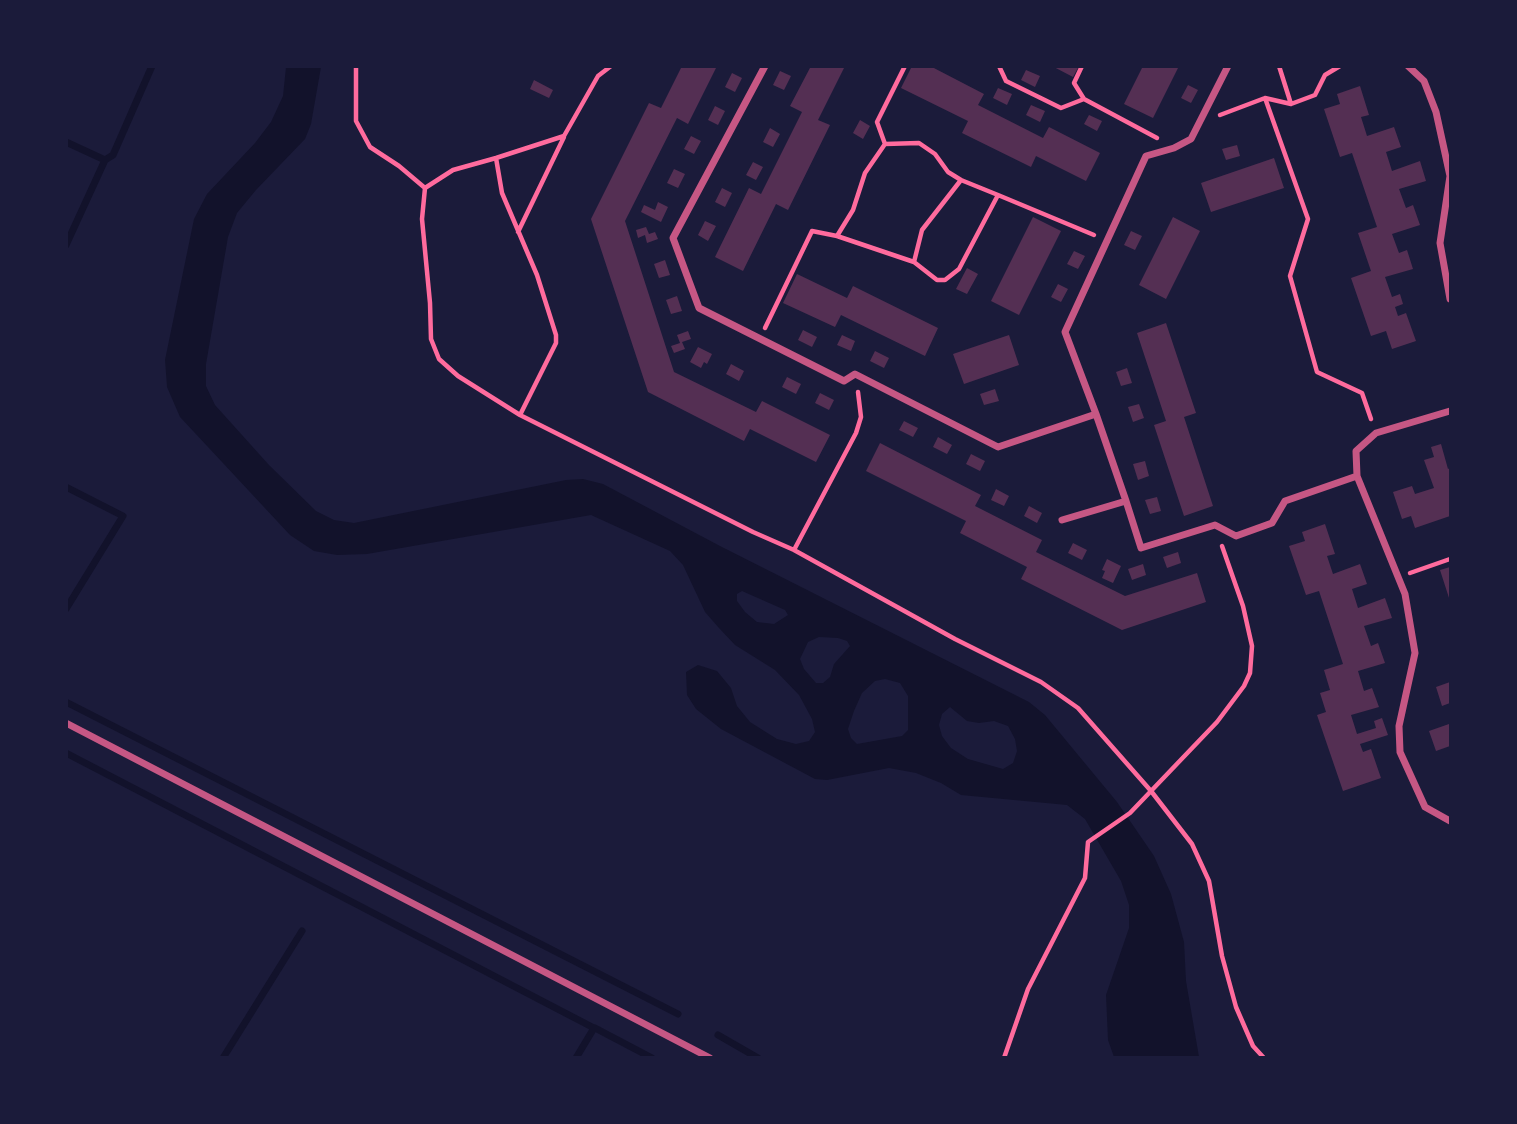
<!DOCTYPE html>
<html>
<head>
<meta charset="utf-8">
<style>
	body { margin:0 }
	#map { position:relative; width:1517px; height:1124px; overflow:hidden; background:#1b1b3a; font-family:"Asap Condensed",sans-serif }
	canvas { display:block }
	.frame { position:absolute; inset:0; border:68px solid #1b1b3a; pointer-events:none }
</style>
</head>
<body>
<div id="map">
<canvas width="1517" height="1124"></canvas>
<div class="frame"></div>
</div>
<script>
const ctx = document.querySelector('canvas').getContext('2d');
ctx.lineJoin = 'round';
function fill(path, color) {
  ctx.fillStyle = color;
  ctx.fill(path, 'evenodd');
}
function toPath(rows) {
  const path = new Path2D();
  for (const r of rows) {
    path.moveTo(r[0], r[1]);
    for (let i = 2; i < r.length; i += 2) path.lineTo(r[i], r[i + 1]);
  }
  return path;
}
function trace(path, color, width, dash) {
  ctx.strokeStyle = color;
  ctx.lineWidth = width;
  ctx.lineCap = dash ? 'butt' : 'round';
  ctx.setLineDash(dash || []);
  ctx.stroke(path);
}
fill(toPath([
	[286,67,321,67,311,124,305,139,256,190,237,213,228,237,206,364,206,386,215,405,269,465,316,511,334,520,354,523,566,480,583,479,603,484,720,546,1029,702,1045,715,1117,802,1154,856,1171,894,1184,942,1186,981,1199,1057,1114,1057,1108,1040,1106,995,1129,928,1129,905,1121,881,1085,819,1067,805,961,795,941,783,916,773,889,768,827,780,815,779,721,729,696,709,687,695,686,672,698,665,717,671,731,688,737,706,750,722,777,739,796,744,809,741,815,732,812,719,799,695,775,670,735,645,719,628,705,612,683,565,670,551,591,515,367,554,337,555,314,551,290,535,222,462,180,417,167,387,165,360,194,219,207,194,255,143,271,122,283,96],
	[742,591,785,610,788,615,774,624,757,622,745,612,737,601,737,594],
	[819,637,838,638,847,641,850,646,834,664,830,677,823,683,816,683,804,669,800,659,808,642],
	[885,679,900,683,908,696,908,730,902,736,857,744,851,738,848,729,854,711,862,693,875,681],
	[950,707,967,721,979,723,994,721,1008,726,1015,739,1017,751,1013,763,1003,769,968,759,951,748,942,736,939,725,942,714]
]), '#12122b');
trace(toPath([
	[66,142,105,160],
	[66,245,105,160,113,155,152,66],
	[66,487,123,516,66,609],
	[66,702,678,1014],
	[66,753,594,1028,576,1058],
	[595,1028,652,1058],
	[718,1035,758,1058],
	[223,1058,302,931]
]), '#12122b', 7);
fill(toPath([
	[682,66,717,66,688,124,677,118,625,221,674,372,756,412,762,401,830,435,816,462,750,429,744,441,648,392,591,219,649,103,661,108],
	[811,66,845,66,818,120,830,125,788,210,776,204,743,271,715,257,749,188,761,194,802,112,790,106],
	[912,66,930,66,984,94,978,105,1043,138,1049,127,1100,153,1086,181,1036,156,1031,167,962,133,968,121,901,88],
	[1052,66,1079,66,1073,77],
	[1143,66,1179,66,1153,118,1124,104],
	[1026,70,1040,76,1035,87,1021,80],
	[780,71,791,76,784,90,773,85],
	[732,73,742,78,735,92,725,87],
	[534,80,553,90,549,98,530,89],
	[1188,85,1198,90,1191,103,1181,98],
	[1360,86,1369,115,1361,117,1367,136,1394,127,1401,147,1386,152,1392,171,1420,161,1426,181,1399,189,1406,208,1413,205,1420,225,1392,234,1399,253,1407,250,1413,269,1385,277,1392,297,1400,294,1403,304,1395,307,1398,316,1406,313,1416,341,1392,349,1386,331,1371,336,1351,278,1371,271,1358,233,1377,227,1352,153,1340,157,1324,109,1340,104,1337,94],
	[998,88,1012,94,1007,105,993,98],
	[1031,105,1045,111,1040,122,1026,115],
	[715,106,725,111,718,125,708,120],
	[1089,115,1102,121,1097,131,1084,124],
	[860,120,870,126,863,139,853,133],
	[770,128,780,134,773,147,763,142],
	[691,136,701,141,694,154,684,149],
	[1237,145,1240,156,1226,160,1222,149],
	[1274,158,1284,188,1211,212,1201,183],
	[753,162,763,167,756,180,746,175],
	[674,169,685,174,678,188,667,183],
	[722,188,732,193,725,207,715,202],
	[658,202,668,207,661,222,641,212,644,205,655,210],
	[1033,217,1061,231,1019,315,991,301],
	[1173,217,1200,231,1166,299,1139,285],
	[705,221,716,226,708,241,698,235],
	[646,227,649,234,655,232,658,239,647,243,645,235,638,238,636,230],
	[1131,231,1142,236,1135,250,1124,245],
	[1074,251,1085,256,1078,269,1067,264],
	[665,260,670,275,659,278,654,264],
	[967,268,978,274,967,294,956,289],
	[797,274,847,298,853,286,938,328,925,356,841,315,835,327,783,303],
	[1058,284,1068,289,1061,302,1051,297],
	[677,296,682,311,671,314,666,300],
	[1166,323,1196,413,1184,417,1213,506,1184,516,1154,425,1166,421,1137,333],
	[803,330,817,337,812,347,798,340],
	[688,331,691,339,682,342,685,349,674,353,671,346,680,343,677,335],
	[842,335,855,341,851,351,837,345],
	[1009,335,1019,365,964,384,953,354],
	[698,347,712,354,707,364,704,362,701,368,690,362],
	[875,351,889,358,884,368,870,361],
	[731,364,744,371,739,381,726,374],
	[1127,368,1132,383,1121,386,1116,372],
	[787,377,801,384,796,394,782,387],
	[995,389,999,401,984,405,980,394],
	[820,393,834,400,829,410,815,403],
	[1139,404,1144,418,1133,422,1128,407],
	[904,421,918,428,913,437,899,430],
	[938,437,952,445,947,454,933,447],
	[880,443,981,495,975,506,1042,540,1036,552,1125,596,1197,573,1206,602,1122,630,1021,579,1027,567,960,533,966,521,866,471],
	[1441,444,1448,469,1450,468,1450,516,1415,528,1411,516,1402,519,1393,492,1412,486,1415,494,1434,488,1424,460,1434,457,1431,447],
	[971,454,985,461,980,471,966,464],
	[1145,461,1149,476,1138,480,1133,464],
	[996,489,1009,496,1004,506,991,500],
	[1157,497,1161,511,1150,514,1145,500],
	[1029,506,1042,513,1037,523,1024,516],
	[1325,524,1335,554,1327,556,1333,574,1360,564,1367,584,1352,589,1358,608,1385,598,1392,618,1364,626,1371,646,1378,643,1385,663,1358,671,1364,691,1372,688,1379,707,1351,715,1357,734,1376,728,1374,721,1382,718,1388,735,1360,744,1363,752,1371,749,1381,778,1343,791,1317,715,1326,712,1320,693,1330,690,1324,670,1343,664,1319,591,1306,595,1289,546,1305,541,1302,532],
	[1073,543,1087,550,1082,560,1068,553],
	[1178,552,1181,563,1167,568,1163,557],
	[1107,559,1121,566,1113,583,1102,578,1105,571,1102,570],
	[1143,564,1146,575,1132,580,1128,569],
	[1450,567,1450,601,1440,570],
	[1450,682,1450,703,1442,706,1436,687],
	[1449,724,1450,746,1436,751,1429,731]
]), '#542f53');
trace(toPath([
	[356,66,356,121,370,147,399,166,425,188,422,219,430,303,431,339,439,359,458,376,520,415,753,532,794,550,955,639,1041,682,1078,708,1151,791,1192,844,1209,881,1222,956,1236,1007,1253,1046,1264,1058],
	[905,66,877,122,885,144,919,143,935,154,948,172,961,180],
	[999,66,1006,81,1061,108,1084,99,1157,138],
	[1082,66,1074,83,1084,99],
	[1279,66,1291,104,1265,98,1308,219,1290,276,1317,372,1362,393,1371,419],
	[1291,104,1315,95,1325,75,1340,66],
	[1220,115,1265,98],
	[496,158,502,193,537,275,556,335,556,343,520,415],
	[425,188,453,170,496,158,564,136,598,76,611,66],
	[998,195,1094,235],
	[518,232,564,137],
	[837,236,914,262,922,230,961,180,998,195,959,269,945,280,937,280,914,262],
	[765,328,812,231,837,236,853,210,865,173,885,144],
	[794,550,856,433,861,417,858,392],
	[1410,573,1450,559],
	[1004,1058,1028,989,1085,878,1088,842,1130,813,1217,722,1244,686,1250,673,1252,646,1243,606,1222,546]
]), '#ff6b9d', 4.5);
trace(toPath([
	[765,66,673,238,699,308,844,381,855,374,998,447,1096,414,1065,332,1146,156,1174,148,1191,139,1228,66],
	[1408,66,1424,81,1436,112,1450,176,1440,243,1450,299],
	[1450,411,1376,433,1356,451,1357,476,1405,594,1415,653,1399,726,1400,752,1425,807,1450,821],
	[1126,501,1141,548,1215,525,1236,536,1272,523,1285,501,1357,476],
	[1062,520,1126,501,1096,414],
	[66,723,710,1058]
]), '#c65784', 7);
</script>
</body>
</html>
